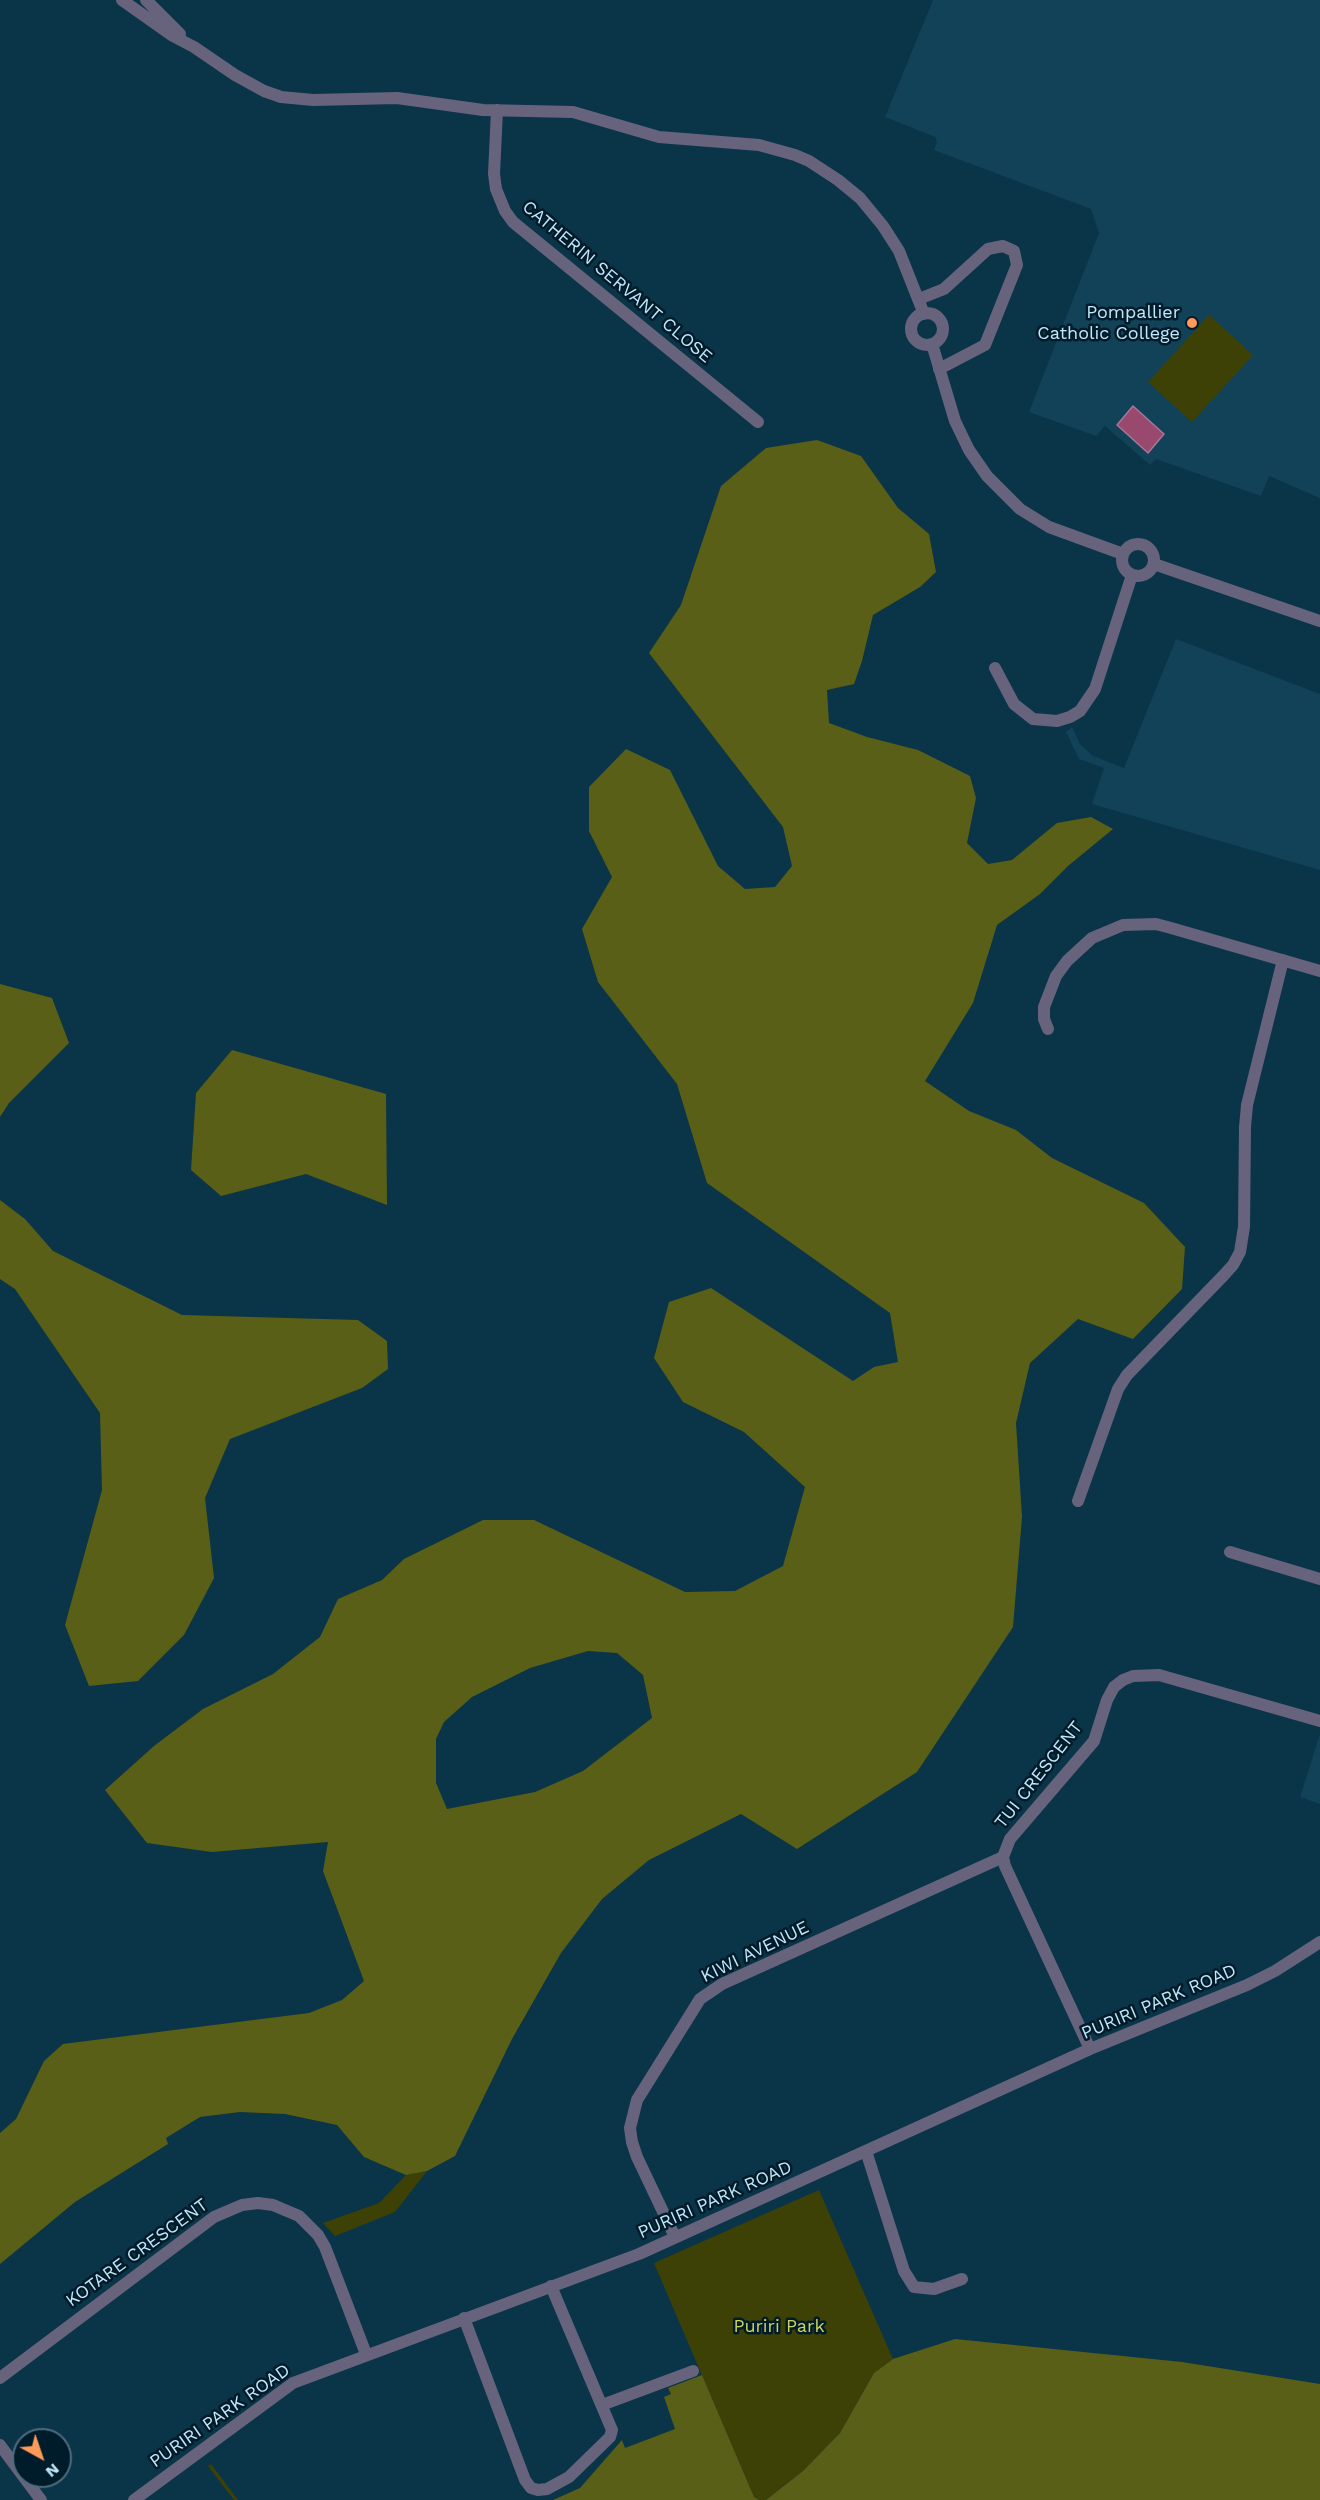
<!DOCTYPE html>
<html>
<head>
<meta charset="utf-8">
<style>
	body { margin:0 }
	#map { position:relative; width:1320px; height:2500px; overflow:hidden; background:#0a3447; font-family:"Work Sans",sans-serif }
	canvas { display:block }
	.north { position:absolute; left:12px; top:2428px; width:60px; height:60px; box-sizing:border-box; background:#001b29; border:2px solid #4e6c7d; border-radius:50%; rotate:140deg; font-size:16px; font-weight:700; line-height:24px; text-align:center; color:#c2e6fa }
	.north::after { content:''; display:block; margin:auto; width:21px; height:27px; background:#fe9b59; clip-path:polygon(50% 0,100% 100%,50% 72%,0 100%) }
</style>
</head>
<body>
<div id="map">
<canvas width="1320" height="2500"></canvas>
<div class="north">N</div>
</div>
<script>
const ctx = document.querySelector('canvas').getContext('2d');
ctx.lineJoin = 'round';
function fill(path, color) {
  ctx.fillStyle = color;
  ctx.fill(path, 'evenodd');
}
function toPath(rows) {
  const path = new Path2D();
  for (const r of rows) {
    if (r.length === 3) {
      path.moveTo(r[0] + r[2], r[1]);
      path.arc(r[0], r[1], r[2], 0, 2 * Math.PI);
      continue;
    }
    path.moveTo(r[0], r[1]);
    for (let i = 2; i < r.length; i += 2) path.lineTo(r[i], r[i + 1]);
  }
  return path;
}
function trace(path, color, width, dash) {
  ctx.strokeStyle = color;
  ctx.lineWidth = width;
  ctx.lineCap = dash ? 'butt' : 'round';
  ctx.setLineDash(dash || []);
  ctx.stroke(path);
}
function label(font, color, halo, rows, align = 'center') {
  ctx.font = font + ' "Work Sans",sans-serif';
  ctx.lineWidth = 5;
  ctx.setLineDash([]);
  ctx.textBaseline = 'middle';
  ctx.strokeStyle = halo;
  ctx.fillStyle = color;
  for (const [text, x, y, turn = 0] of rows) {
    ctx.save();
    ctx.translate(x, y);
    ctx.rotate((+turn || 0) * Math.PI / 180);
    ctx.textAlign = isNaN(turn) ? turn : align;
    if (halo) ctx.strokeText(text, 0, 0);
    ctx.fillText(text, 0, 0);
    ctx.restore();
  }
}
fill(toPath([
	[933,0,1320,0,1320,498,1269,476,1261,496,1156,459,1150,465,1105,426,1096,436,1029,412,1099,233,1091,209,934,150,937,142,935,137,885,117],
	[1176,639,1320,694,1320,870,1092,804,1104,768,1079,759,1066,732,1072,727,1080,744,1093,756,1124,768],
	[1320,1734,1320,1804,1300,1797]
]), '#114257');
fill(toPath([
	[1209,315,1253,355,1192,422,1148,382],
	[427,2171,395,2212,335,2236,323,2223,379,2203,406,2175],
	[819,2190,893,2359,874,2373,840,2433,803,2471,766,2500,759,2500,754,2497,654,2263],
	[211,2464,238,2500,234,2500,208,2466]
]), '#3e4106');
fill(toPath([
	[817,440,861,456,898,508,929,534,936,572,920,587,873,615,862,661,854,684,827,690,829,723,867,737,918,750,970,776,976,798,967,843,988,864,1012,860,1057,823,1091,817,1113,829,1068,866,1040,894,997,925,973,1003,925,1081,969,1111,1016,1130,1052,1158,1144,1203,1185,1247,1182,1289,1133,1339,1078,1319,1030,1363,1016,1423,1022,1517,1013,1627,917,1772,797,1849,741,1814,649,1860,602,1899,561,1953,512,2039,455,2156,427,2171,406,2175,364,2157,337,2125,285,2114,240,2112,200,2117,166,2138,168,2144,75,2202,0,2264,0,2133,16,2119,44,2061,63,2044,309,2013,342,2000,364,1981,323,1871,328,1842,212,1852,147,1843,105,1790,154,1746,203,1709,273,1674,320,1637,338,1599,382,1580,404,1559,483,1520,534,1520,685,1592,735,1591,783,1566,805,1487,744,1432,683,1402,654,1358,669,1302,711,1288,853,1381,874,1367,898,1362,890,1313,707,1183,677,1084,598,982,582,929,612,877,589,831,589,787,626,749,670,770,718,866,745,889,775,887,792,866,783,827,649,653,681,605,721,486,766,448],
	[588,1651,617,1653,643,1675,652,1718,583,1771,535,1792,447,1809,436,1783,436,1739,444,1722,472,1697,530,1668],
	[0,984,52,998,69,1043,9,1103,0,1117],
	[232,1050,386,1094,387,1205,306,1174,221,1196,191,1170,196,1093],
	[0,1200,25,1219,53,1251,182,1315,358,1320,387,1341,388,1369,362,1388,230,1439,205,1498,214,1578,184,1635,138,1681,89,1686,65,1625,102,1490,100,1413,15,1289,0,1279],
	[955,2339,1182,2362,1320,2384,1320,2500,766,2500,803,2471,840,2433,874,2373,893,2359],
	[702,2375,754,2497,759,2500,553,2500,580,2488,622,2440,625,2448,675,2429,664,2397,671,2394,668,2388]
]), '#5a5f17');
const water = toPath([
	[1133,406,1164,434,1148,453,1117,425,1133,406]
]);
fill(water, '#99496e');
trace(water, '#a57898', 1.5);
trace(toPath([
	[122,0,173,36,194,47,235,75,264,91,281,97,313,100,397,98,483,110,573,112,659,137,759,145,795,155,809,161,838,180,860,198,883,226,899,251,924,314],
	[146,0,180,34],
	[497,110,494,174,496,189,505,211,513,222,758,422],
	[919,299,944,289,988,249,1003,246,1014,251,1017,265,985,345,939,369],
	[927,329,16],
	[932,344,955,421,969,450,987,476,1020,509,1049,527,1123,554],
	[1138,560,16],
	[1154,564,1320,621],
	[995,668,1014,704,1033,719,1057,721,1070,717,1080,711,1095,689,1132,575],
	[1048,1029,1044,1019,1044,1007,1056,976,1067,961,1092,938,1123,925,1156,924,1171,928,1320,971],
	[1078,1501,1118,1389,1127,1375,1223,1276,1233,1265,1240,1252,1244,1227,1245,1127,1247,1105,1283,960],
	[1230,1552,1320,1579],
	[1090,2049,1005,1866,1003,1857,1010,1839,1094,1741,1107,1700,1114,1687,1123,1680,1133,1676,1159,1675,1320,1721],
	[866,2151,904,2271,914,2287,934,2289,962,2279],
	[675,2237,637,2157,632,2142,630,2128,637,2100,700,1999,722,1984,1003,1857],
	[464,2318,525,2480,531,2488,538,2490,547,2489,569,2477,610,2437,612,2430,551,2286],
	[0,2378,214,2217,242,2205,258,2203,273,2205,299,2216,318,2235,325,2247,366,2354],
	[602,2405,693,2371],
	[0,2445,41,2500],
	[134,2500,293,2383,639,2254,1090,2049,1247,1985,1275,1971,1320,1942]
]), '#67637d', 12);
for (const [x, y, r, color] of [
	[1192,323,6,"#fe9b59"]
]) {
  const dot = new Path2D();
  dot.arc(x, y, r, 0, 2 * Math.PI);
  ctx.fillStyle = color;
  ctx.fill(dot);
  trace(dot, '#001b29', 2);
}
label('18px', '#c2e6fa', '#001b29', [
	["CATHERIN SERVANT CLOSE",617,282,40],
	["TUI CRESCENT",1039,1775,-52],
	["KIWI AVENUE",755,1952,-26],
	["PURIRI PARK ROAD",1159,2002,-23],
	["PURIRI PARK ROAD",715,2200,-24],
	["KOTARE CRESCENT",137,2253,-36],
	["PURIRI PARK ROAD",220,2416,-35]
]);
label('18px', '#c2e6fa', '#001b29', [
	["Pompallier",1180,313],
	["Catholic College",1180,334]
], 'right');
label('18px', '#ccd55b', '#001b29', [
	["Puriri Park",779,2327]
]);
</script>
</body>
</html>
